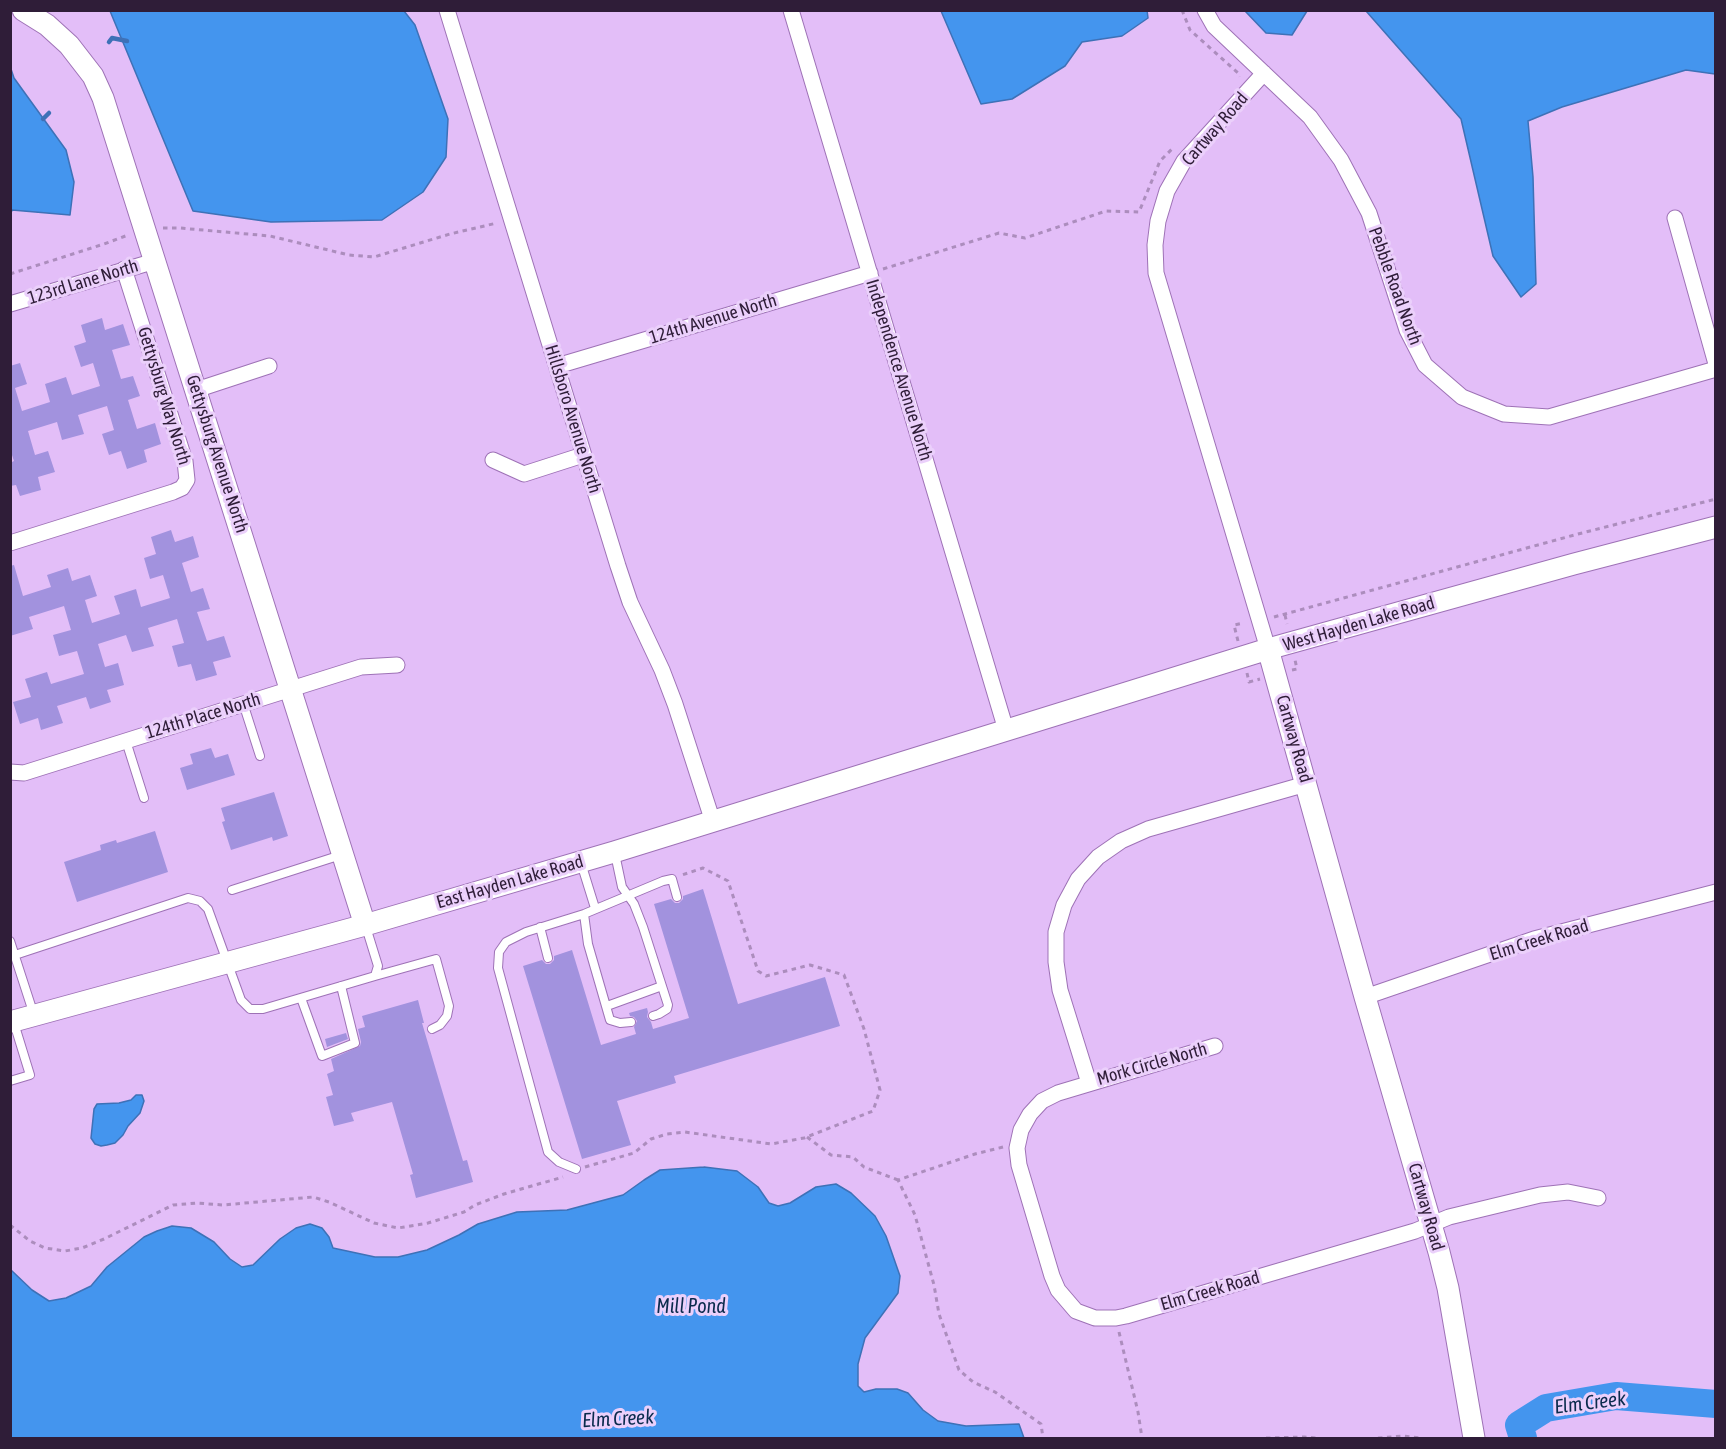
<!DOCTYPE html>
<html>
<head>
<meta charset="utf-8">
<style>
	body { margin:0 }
	#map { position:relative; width:1726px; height:1449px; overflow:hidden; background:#e3bef8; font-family:"Asap Condensed",sans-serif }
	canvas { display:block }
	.frame { position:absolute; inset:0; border:12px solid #2f1d38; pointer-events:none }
</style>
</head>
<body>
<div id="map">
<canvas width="1726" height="1449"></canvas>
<div class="frame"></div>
</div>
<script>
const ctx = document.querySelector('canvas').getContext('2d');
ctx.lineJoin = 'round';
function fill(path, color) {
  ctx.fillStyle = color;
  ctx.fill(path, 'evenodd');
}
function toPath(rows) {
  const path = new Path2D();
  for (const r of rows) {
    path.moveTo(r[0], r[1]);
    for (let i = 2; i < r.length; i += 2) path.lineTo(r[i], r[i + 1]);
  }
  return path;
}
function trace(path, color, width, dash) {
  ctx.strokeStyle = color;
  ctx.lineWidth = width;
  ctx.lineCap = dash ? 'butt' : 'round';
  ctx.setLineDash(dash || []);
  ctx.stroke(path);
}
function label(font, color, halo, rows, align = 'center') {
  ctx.font = font + ' "Asap Condensed",sans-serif';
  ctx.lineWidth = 6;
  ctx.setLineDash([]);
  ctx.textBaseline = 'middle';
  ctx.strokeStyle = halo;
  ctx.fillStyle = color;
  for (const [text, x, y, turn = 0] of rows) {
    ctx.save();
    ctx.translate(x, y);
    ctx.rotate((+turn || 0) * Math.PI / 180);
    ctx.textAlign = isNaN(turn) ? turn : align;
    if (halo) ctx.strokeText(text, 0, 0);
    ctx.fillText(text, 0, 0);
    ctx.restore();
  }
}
const water = toPath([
	[1147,10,1148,18,1122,36,1082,42,1065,66,1012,99,981,104,941,11,1147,10],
	[110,11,404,11,415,25,448,119,446,157,423,192,382,220,271,222,193,211,110,11],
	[1245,11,1307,11,1292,35,1266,33,1245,11],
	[1366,11,1715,11,1715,74,1686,70,1562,107,1528,121,1533,177,1536,284,1521,297,1493,256,1461,119,1366,11],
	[10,66,14,78,66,150,74,182,70,215,12,210,11,213,10,66],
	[136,1095,142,1095,144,1101,140,1113,128,1126,123,1135,115,1143,107,1145,101,1146,95,1144,91,1138,94,1109,97,1104,119,1103,131,1100,136,1095],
	[704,1167,737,1171,758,1187,769,1203,778,1206,790,1203,816,1187,836,1184,851,1193,875,1216,886,1236,900,1276,898,1293,865,1338,858,1364,858,1386,864,1392,876,1389,897,1389,908,1393,923,1410,938,1421,966,1426,1019,1424,1024,1438,11,1438,11,1270,32,1290,49,1301,66,1298,91,1286,107,1267,144,1237,157,1231,172,1226,191,1228,214,1242,230,1259,242,1267,253,1265,280,1239,296,1228,310,1224,322,1228,329,1237,333,1248,375,1257,398,1257,427,1250,459,1235,478,1224,517,1212,567,1210,623,1195,644,1180,660,1170,704,1167]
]);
fill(water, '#4495ee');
trace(water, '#3e71b7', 1.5);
trace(toPath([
	[109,42,112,38,127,41],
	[43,119,49,113]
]), '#3e71b7', 4.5);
trace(toPath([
	[1523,1438,1519,1425,1546,1408,1616,1396,1716,1404]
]), '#4495ee', 28);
fill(toPath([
	[102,318,105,330,123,324,130,345,112,350,121,379,133,376,140,396,128,400,137,429,155,423,161,444,144,450,147,462,127,469,121,451,109,455,102,434,114,430,107,406,78,415,84,434,62,440,57,422,28,431,35,455,48,451,55,472,38,477,41,490,20,496,16,485,10,486,10,463,14,461,10,449,10,366,20,363,27,384,15,388,22,411,50,402,45,384,66,377,72,395,100,386,93,363,81,367,74,346,86,342,81,325],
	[171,530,175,542,193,536,199,557,182,563,191,592,203,588,210,609,197,612,207,641,224,636,231,657,213,662,217,675,196,681,191,664,178,667,172,646,184,643,177,619,148,628,154,646,132,652,126,635,98,644,105,667,118,663,124,685,107,690,111,702,90,709,86,697,57,706,63,723,41,730,38,718,20,724,13,702,31,697,25,679,47,672,51,684,84,674,77,651,59,656,53,635,71,630,64,606,29,617,33,629,10,636,10,566,14,565,23,596,51,587,47,575,68,568,72,581,90,575,97,596,85,600,92,623,120,614,114,596,136,589,141,607,170,598,163,575,150,579,144,558,156,554,151,537],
	[211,748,215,758,228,754,235,775,187,790,180,768,193,764,190,754],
	[274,792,288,836,273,841,272,837,231,850,222,822,225,821,221,808],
	[155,831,168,872,77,902,64,862,101,850,100,845,116,840,117,843],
	[703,889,738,1004,825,977,840,1026,674,1076,676,1083,617,1101,631,1145,582,1159,523,966,542,960,546,964,550,964,554,960,554,956,572,950,601,1045,636,1034,634,1027,637,1021,634,1017,630,1016,629,1013,647,1008,648,1012,647,1017,651,1022,653,1029,689,1018,654,904,671,899,675,903,679,903,683,899,683,896],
	[418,1000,424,1023,422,1023,463,1161,467,1160,473,1182,416,1198,410,1175,413,1174,392,1102,351,1113,354,1121,334,1126,326,1097,333,1095,327,1074,334,1071,331,1059,360,1046,361,1042,358,1029,365,1027,362,1016],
	[346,1033,348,1039,327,1047,325,1039]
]), '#a292de');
const lane = toPath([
	[243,703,260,756],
	[126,741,144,798],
	[615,854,622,887,634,904,643,927,668,1005,667,1009,659,1014,653,1016],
	[581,863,595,908],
	[232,890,341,855],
	[584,914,588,944,610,1020,620,1023,631,1022],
	[540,927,548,958],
	[10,941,34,1015],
	[15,955,188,898,200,901,208,909,241,1000,250,1009,263,1009,375,976,378,966,366,927],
	[375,976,436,959,449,1006,447,1016,440,1025,432,1029],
	[301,998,322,1056,355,1043,341,986],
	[607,1006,662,986],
	[10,1081,30,1075,14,1023],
	[576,1169,559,1162,548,1152,498,968,499,952,506,942,526,932,584,914,663,881,672,879,677,897]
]);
const street = toPath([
	[447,10,618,566,630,602,662,670,675,704,713,822],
	[791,10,1006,730],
	[1205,10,1214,26,1310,117,1341,160,1369,213,1407,330,1425,365,1462,397,1504,414,1549,417,1716,369],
	[1264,73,1184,161,1167,191,1158,221,1155,245,1156,273,1268,649],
	[1675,218,1716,364],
	[10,304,155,261],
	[557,366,870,273],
	[196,390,269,366],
	[493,460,524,474,583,455],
	[10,543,173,492,182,488,187,480,185,461,124,269],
	[10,772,24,773,361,667,397,665],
	[1365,997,1534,939,1716,892],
	[1215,1046,1058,1093,1042,1101,1030,1114,1021,1130,1017,1148,1019,1165,1052,1276,1058,1290,1076,1311,1095,1318,1116,1318,1126,1316,1415,1231,1449,1217,1540,1195,1568,1192,1598,1198],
	[1089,1083,1060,990,1056,962,1056,932,1064,905,1078,879,1098,857,1121,841,1148,829,1306,784]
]);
const secondary = toPath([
	[23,10,47,25,69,45,93,76,103,98,365,925],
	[1268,649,1365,997,1439,1252,1448,1288,1474,1438],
	[10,1022,365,925,614,852,1268,649,1574,564,1716,527]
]);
trace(lane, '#9e72b6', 10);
trace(street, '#9e72b6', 17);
trace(secondary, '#9e72b6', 23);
trace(toPath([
	[1182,10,1190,30,1238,73,1239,77],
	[163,228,180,228,270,236,349,255,374,257,450,234,497,223],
	[883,269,999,233,1025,238,1106,211,1139,212,1160,161,1174,147],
	[10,274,104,244,128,235],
	[1285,615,1287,624],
	[1274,617,1578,534,1716,499],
	[1238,641,1234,625,1244,623],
	[1292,670,1297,669,1295,660],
	[1247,673,1249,682,1260,679],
	[807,1137,831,1155,853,1157,864,1167,898,1180],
	[1003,1147,975,1154,898,1180,915,1215,934,1285,939,1314,959,1370,973,1382,995,1392,1041,1424,1043,1438],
	[585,1167,634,1153,651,1139,667,1134,685,1132,771,1144,804,1138,873,1111,880,1090,864,1029,844,975,810,965,766,976,758,971,728,881,703,868,682,875],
	[10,1225,30,1241,45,1248,65,1251,82,1248,104,1239,173,1205,197,1203,223,1205,313,1197,329,1202,374,1223,398,1228,428,1223,464,1212,475,1205,504,1194,563,1177],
	[1119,1332,1138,1412,1142,1438],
	[1266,1438,1304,1437,1316,1438],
	[1378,1438,1404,1436,1420,1438]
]), '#ac8dbd', 3, [4.5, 4.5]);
trace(lane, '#fff', 8);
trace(street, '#fff', 15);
trace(secondary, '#fff', 21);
label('18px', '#2f1d38', '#ebd0fb', [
	["Cartway Road",1215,129,-49],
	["123rd Lane North",83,282,-17],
	["Pebble Road North",1395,286,70],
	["124th Avenue North",713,319,-17],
	["Independence Avenue North",899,370,73],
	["Gettysburg Way North",164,396,73],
	["Hillsboro Avenue North",573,419,73],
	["Gettysburg Avenue North",217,454,72],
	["West Hayden Lake Road",1359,624,-16],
	["124th Place North",203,716,-17],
	["Cartway Road",1294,739,74],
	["East Hayden Lake Road",510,882,-16],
	["Elm Creek Road",1539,940,-17],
	["Mork Circle North",1152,1064,-16],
	["Cartway Road",1426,1207,74],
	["Elm Creek Road",1210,1291,-16]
]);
label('italic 20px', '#0a2b4d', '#ebd0fb', [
	["Mill Pond",691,1307],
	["Elm Creek",1590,1403,-7],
	["Elm Creek",618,1419,-3]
]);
</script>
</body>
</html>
